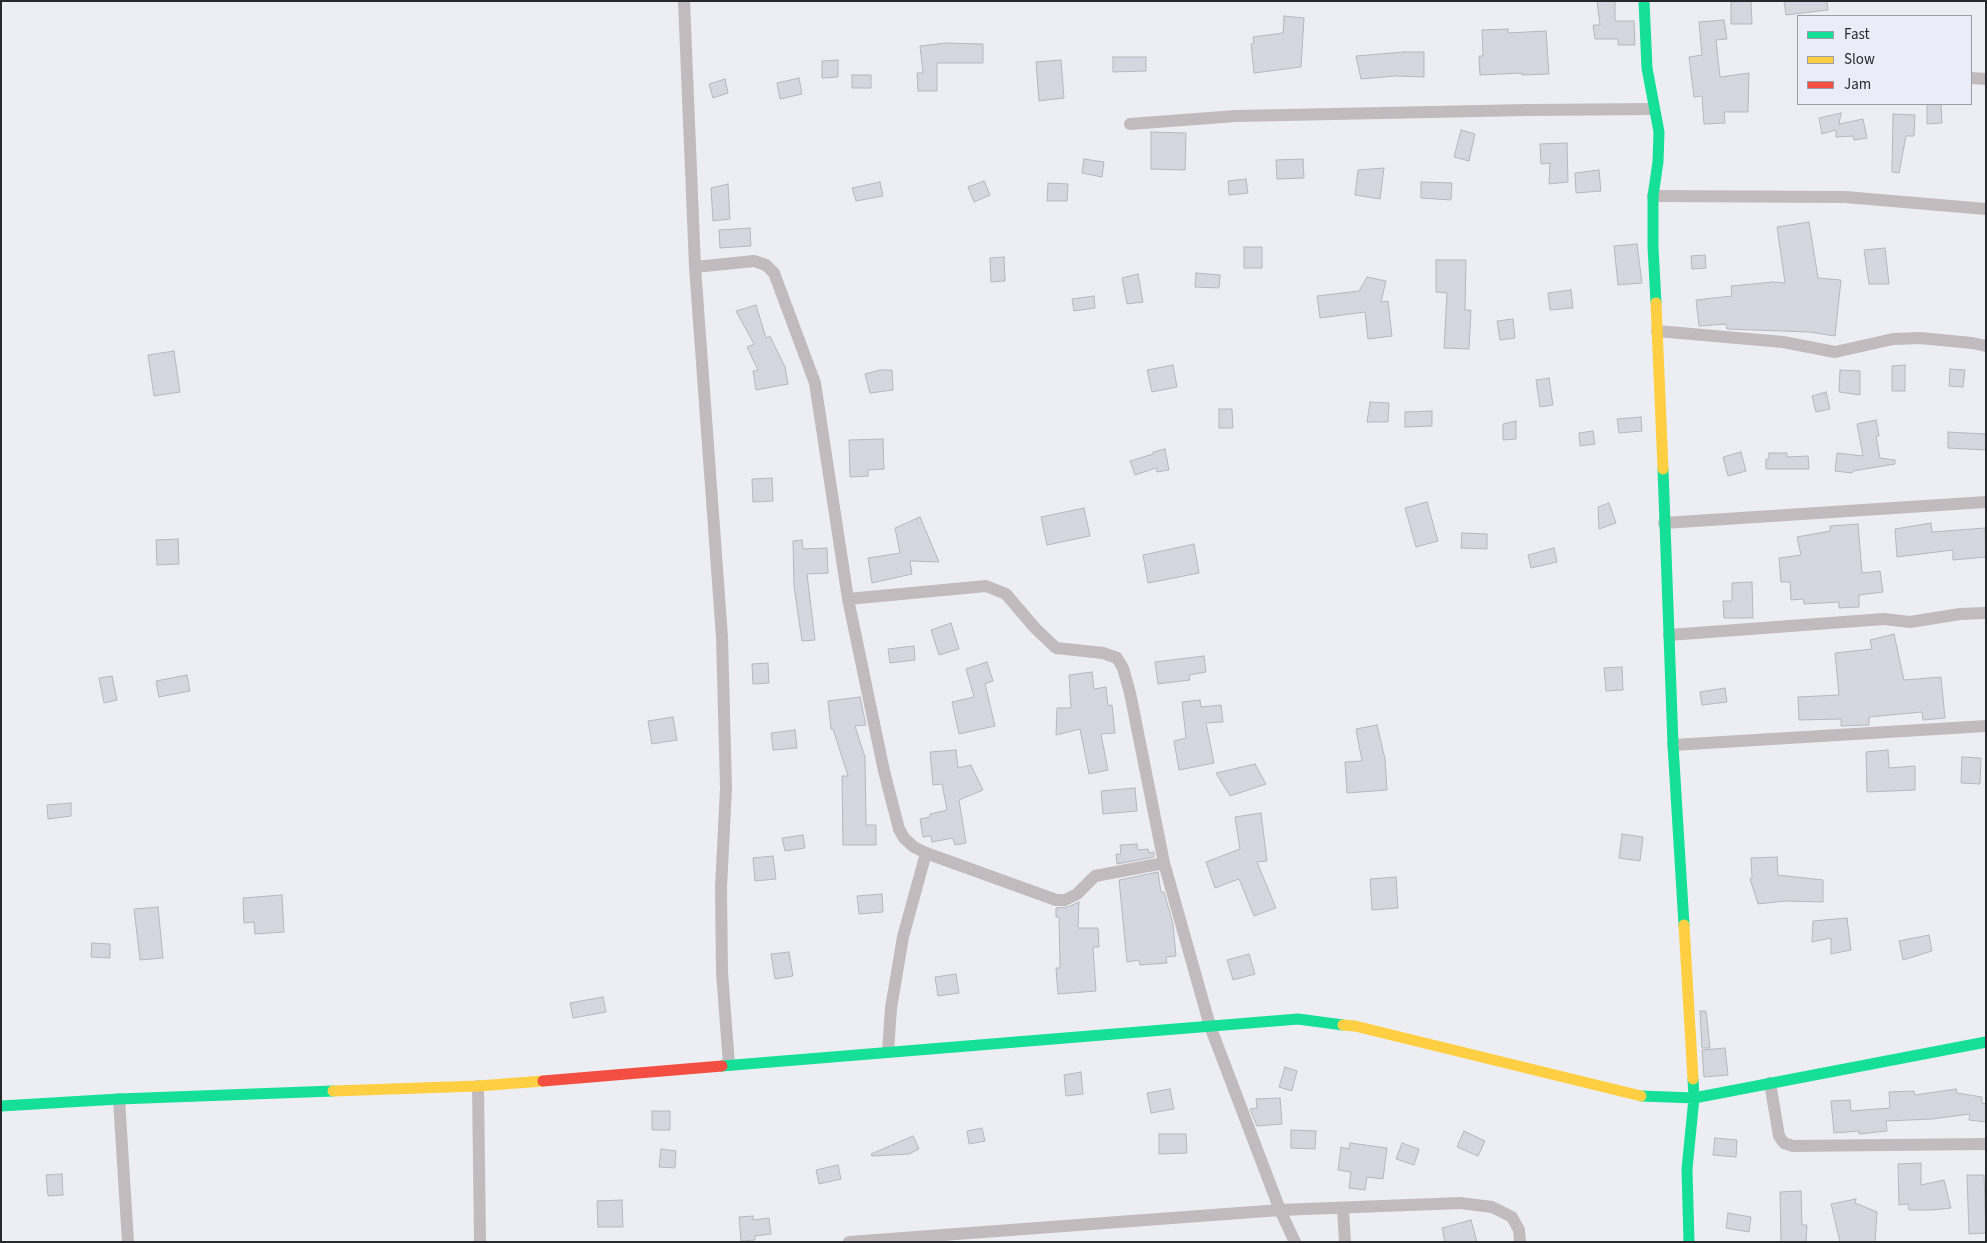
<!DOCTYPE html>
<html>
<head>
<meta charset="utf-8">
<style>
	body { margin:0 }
	#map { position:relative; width:1987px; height:1243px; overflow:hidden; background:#edeef4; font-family:"Source Sans 3",sans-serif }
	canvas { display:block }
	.frame { position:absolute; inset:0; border:2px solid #27282b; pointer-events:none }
	.legend { position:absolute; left:1797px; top:15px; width:175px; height:90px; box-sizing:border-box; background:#eaedf7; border:1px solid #9c9ea5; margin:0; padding:6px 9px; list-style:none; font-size:15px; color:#27282b }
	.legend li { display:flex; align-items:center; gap:10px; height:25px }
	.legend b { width:25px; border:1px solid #9c9ea5 }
</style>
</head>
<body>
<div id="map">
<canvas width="1987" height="1243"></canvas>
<div class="frame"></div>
<ul class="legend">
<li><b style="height:6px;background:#16e098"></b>Fast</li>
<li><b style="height:6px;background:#ffcf43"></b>Slow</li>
<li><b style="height:6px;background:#f24e42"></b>Jam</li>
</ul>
</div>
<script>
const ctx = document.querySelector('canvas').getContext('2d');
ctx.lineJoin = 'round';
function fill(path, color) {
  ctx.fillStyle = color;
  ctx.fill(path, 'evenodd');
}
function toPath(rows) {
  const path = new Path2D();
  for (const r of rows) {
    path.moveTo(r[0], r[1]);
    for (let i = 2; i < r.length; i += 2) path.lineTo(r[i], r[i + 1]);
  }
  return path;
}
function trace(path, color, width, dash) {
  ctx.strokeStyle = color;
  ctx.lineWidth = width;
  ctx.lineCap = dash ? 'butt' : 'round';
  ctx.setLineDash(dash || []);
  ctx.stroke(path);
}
const building = toPath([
	[1597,1,1615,1,1615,21,1634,21,1635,45,1618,45,1618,39,1595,39,1593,25,1600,25,1597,1],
	[1751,1,1752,24,1731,24,1731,2,1751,1],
	[1784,1,1827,1,1828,10,1786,15,1784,1],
	[1284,16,1304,18,1301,67,1254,73,1251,44,1254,43,1253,37,1283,33,1284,16],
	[1724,20,1727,39,1716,40,1720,77,1749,73,1748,112,1724,112,1725,123,1704,124,1702,96,1694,97,1689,57,1702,55,1699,22,1724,20],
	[1508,29,1508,33,1546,31,1549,74,1522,75,1522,73,1480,75,1479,56,1483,56,1482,30,1508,29],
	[946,43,983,44,983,63,937,63,937,91,918,91,917,73,923,73,920,46,946,43],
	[1404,52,1424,52,1424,77,1395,76,1361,79,1356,56,1404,52],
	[1113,57,1146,57,1146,71,1113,72,1113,57],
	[838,60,838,77,822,78,822,61,838,60],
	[1061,60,1064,98,1039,101,1036,62,1061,60],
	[852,75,871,75,871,88,852,88,852,75],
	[799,78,802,94,780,99,777,83,799,78],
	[725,79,728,93,713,98,709,84,725,79],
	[1927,104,1941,104,1942,123,1927,124,1927,104],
	[1841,113,1839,124,1863,119,1867,138,1854,140,1853,136,1836,137,1836,130,1822,134,1819,118,1841,113],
	[1893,114,1915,115,1914,136,1906,136,1899,173,1892,172,1893,114],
	[1461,130,1475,134,1469,161,1454,157,1461,130],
	[1151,132,1186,133,1185,170,1151,169,1151,132],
	[1567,143,1568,182,1549,184,1550,163,1541,164,1540,144,1567,143],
	[1084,159,1104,162,1102,177,1082,173,1084,159],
	[1303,159,1304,178,1277,179,1276,160,1303,159],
	[1384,168,1380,199,1355,195,1358,170,1384,168],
	[1599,170,1601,191,1576,193,1575,173,1599,170],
	[1246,179,1248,193,1229,195,1228,181,1246,179],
	[984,181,990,195,974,202,968,187,984,181],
	[880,182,883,196,856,201,852,188,880,182],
	[1421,182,1452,183,1451,200,1421,198,1421,182],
	[1048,183,1068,184,1067,201,1047,201,1048,183],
	[728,184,730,219,713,221,711,188,728,184],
	[1809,222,1818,278,1841,280,1835,336,1809,332,1727,329,1726,324,1699,326,1696,300,1732,296,1731,286,1773,282,1785,283,1777,227,1809,222],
	[750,228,751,246,720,248,719,230,750,228],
	[1637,244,1642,283,1618,285,1614,246,1637,244],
	[1244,247,1262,247,1262,268,1244,268,1244,247],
	[1885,248,1889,284,1869,284,1864,250,1885,248],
	[1705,255,1706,268,1692,269,1691,256,1705,255],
	[1004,257,1005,281,991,282,990,258,1004,257],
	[1436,260,1466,260,1465,310,1471,310,1469,349,1444,348,1447,293,1436,292,1436,260],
	[1196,273,1220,275,1219,288,1195,287,1196,273],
	[1138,274,1143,302,1127,304,1122,278,1138,274],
	[1367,277,1386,281,1381,302,1388,301,1392,336,1368,339,1365,312,1320,318,1317,296,1359,291,1367,277],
	[1571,290,1573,308,1550,310,1548,293,1571,290],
	[1094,296,1095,308,1074,311,1072,299,1094,296],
	[756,305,766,338,770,336,785,367,788,384,756,390,753,371,758,370,747,347,754,344,736,311,756,305],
	[1513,319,1515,338,1500,340,1497,321,1513,319],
	[174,351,180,392,154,396,148,355,174,351],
	[1173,365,1177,387,1152,392,1147,370,1173,365],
	[1905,365,1905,391,1892,391,1892,366,1905,365],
	[1950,369,1965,370,1963,387,1949,386,1950,369],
	[880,370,892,370,893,390,870,393,865,374,880,370],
	[1840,370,1860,371,1860,395,1839,392,1840,370],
	[1549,378,1553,405,1540,407,1536,380,1549,378],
	[1826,392,1830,409,1816,412,1812,396,1826,392],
	[1370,402,1389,403,1388,422,1367,422,1370,402],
	[1219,409,1232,409,1233,428,1219,428,1219,409],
	[1432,411,1432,426,1405,427,1405,412,1432,411],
	[1641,417,1642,431,1619,433,1617,419,1641,417],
	[1876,420,1879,436,1876,436,1880,458,1895,460,1895,464,1853,471,1852,473,1835,471,1837,453,1863,456,1857,424,1876,420],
	[1516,421,1516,439,1503,440,1503,424,1516,421],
	[1593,431,1595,444,1580,446,1579,433,1593,431],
	[1948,432,1986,434,1986,450,1948,448,1948,432],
	[883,439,884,469,868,470,868,476,850,477,849,440,883,439],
	[1165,449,1169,470,1157,472,1156,468,1135,475,1130,461,1153,454,1153,452,1165,449],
	[1741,452,1746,471,1728,476,1723,457,1741,452],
	[1769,453,1787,453,1787,457,1808,456,1809,469,1766,469,1766,459,1769,459,1769,453],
	[772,478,773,501,753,502,752,479,772,478],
	[1427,502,1438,541,1416,547,1405,508,1427,502],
	[1609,503,1616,523,1599,529,1598,507,1609,503],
	[1084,508,1090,536,1047,545,1041,517,1084,508],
	[920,517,939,562,910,561,912,574,872,583,868,558,900,553,895,528,920,517],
	[1931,523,1932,532,1985,528,1986,557,1953,560,1953,550,1897,557,1895,529,1931,523],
	[1858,524,1862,573,1880,571,1883,592,1859,595,1859,607,1839,608,1839,602,1804,604,1803,599,1791,600,1790,582,1781,582,1779,558,1801,555,1797,537,1830,531,1830,526,1858,524],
	[1462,533,1487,534,1487,549,1461,548,1462,533],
	[178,539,179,564,157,565,156,540,178,539],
	[802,540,803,549,827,548,828,573,807,574,815,640,802,641,794,586,793,541,802,540],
	[1194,544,1199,573,1148,583,1143,555,1194,544],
	[1554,548,1557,562,1531,568,1528,555,1554,548],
	[1752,582,1753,618,1724,618,1723,601,1732,601,1732,583,1752,582],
	[951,623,959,649,939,655,931,630,951,623],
	[1894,634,1904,680,1941,677,1945,718,1923,720,1922,712,1869,717,1869,725,1841,726,1841,719,1799,720,1798,697,1839,695,1835,653,1872,649,1870,640,1894,634],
	[914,646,915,660,890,663,888,649,914,646],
	[1204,656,1206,672,1189,675,1190,680,1158,684,1155,662,1204,656],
	[987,662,993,681,985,684,995,726,959,734,952,702,974,697,966,669,987,662],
	[768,663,769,683,753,684,752,664,768,663],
	[1622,667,1623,690,1606,691,1604,668,1622,667],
	[1092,672,1094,689,1106,687,1108,706,1112,705,1115,733,1101,734,1108,770,1089,774,1080,729,1056,735,1057,708,1071,708,1069,675,1092,672],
	[187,675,190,691,159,697,156,681,187,675],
	[112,676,117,700,104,703,99,678,112,676],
	[1725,688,1727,702,1702,705,1700,692,1725,688],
	[860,697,866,725,855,726,865,757,866,825,876,825,876,845,843,845,842,776,848,776,833,729,831,729,828,701,860,697],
	[1200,700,1201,707,1221,705,1223,722,1206,723,1214,763,1179,770,1174,741,1186,738,1182,702,1200,700],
	[673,717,677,740,652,744,648,721,673,717],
	[1377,725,1385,759,1387,790,1347,793,1345,762,1362,761,1356,729,1377,725],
	[795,730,797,748,773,750,771,733,795,730],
	[956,750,958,768,971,765,983,790,959,800,966,843,955,845,953,838,932,842,931,836,923,837,920,819,930,817,930,814,947,810,942,784,933,785,930,752,956,750],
	[1888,750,1889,768,1915,766,1915,790,1867,792,1866,752,1888,750],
	[1962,757,1981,758,1980,784,1961,783,1962,757],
	[1255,764,1266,784,1230,796,1216,773,1255,764],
	[1135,788,1137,811,1103,814,1101,791,1135,788],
	[71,803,71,816,48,819,47,805,71,803],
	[1261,813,1267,861,1257,862,1276,908,1254,916,1239,879,1215,888,1206,862,1240,849,1235,817,1261,813],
	[1622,834,1643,837,1640,861,1619,858,1622,834],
	[803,835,805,848,785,851,782,838,803,835],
	[1137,844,1138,850,1148,849,1149,853,1154,852,1154,857,1117,864,1116,854,1121,854,1120,845,1137,844],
	[773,856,776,879,755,881,753,858,773,856],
	[1777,857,1778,875,1823,880,1823,902,1785,901,1758,904,1750,879,1752,878,1751,858,1777,857],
	[1158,872,1161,892,1164,892,1173,924,1176,956,1166,957,1167,963,1140,965,1139,960,1127,962,1119,880,1158,872],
	[1396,877,1398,908,1372,910,1370,879,1396,877],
	[882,894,883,912,859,914,857,896,882,894],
	[282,895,284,932,255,934,254,922,244,923,243,898,282,895],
	[1079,902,1078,928,1098,928,1099,947,1093,947,1096,991,1058,994,1056,968,1060,968,1059,917,1056,917,1056,908,1068,907,1079,902],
	[158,907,163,958,140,960,134,909,158,907],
	[1847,918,1851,950,1831,954,1831,938,1812,942,1813,921,1847,918],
	[1929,935,1932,951,1903,960,1899,941,1929,935],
	[92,943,110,944,110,958,91,957,92,943],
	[789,952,793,976,775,979,771,954,789,952],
	[1249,954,1255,974,1233,980,1227,960,1249,954],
	[956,974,959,993,938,996,935,977,956,974],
	[603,997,606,1012,573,1018,570,1003,603,997],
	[1700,1011,1706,1011,1710,1048,1702,1048,1700,1011],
	[1725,1048,1728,1075,1704,1077,1702,1050,1725,1048],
	[1285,1067,1297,1071,1292,1091,1279,1087,1285,1067],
	[1081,1072,1083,1094,1066,1096,1064,1075,1081,1072],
	[1170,1089,1174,1109,1151,1113,1147,1093,1170,1089],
	[1956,1089,1957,1093,1982,1097,1982,1103,1986,1104,1986,1122,1969,1120,1970,1114,1932,1119,1886,1121,1887,1131,1859,1134,1859,1131,1834,1133,1831,1101,1850,1100,1851,1111,1890,1108,1889,1092,1914,1091,1915,1095,1956,1089],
	[1280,1098,1282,1124,1257,1126,1250,1109,1257,1108,1256,1099,1280,1098],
	[652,1111,670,1111,670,1130,652,1130,652,1111],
	[982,1128,985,1141,969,1144,967,1131,982,1128],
	[1291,1130,1316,1131,1315,1149,1291,1148,1291,1130],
	[1464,1131,1485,1141,1478,1156,1457,1147,1464,1131],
	[1159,1134,1186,1134,1187,1153,1159,1154,1159,1134],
	[913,1136,919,1149,909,1154,872,1156,871,1154,913,1136],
	[1715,1138,1737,1140,1736,1157,1713,1155,1715,1138],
	[1350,1143,1387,1148,1383,1179,1367,1177,1365,1190,1349,1188,1351,1172,1338,1170,1341,1147,1349,1149,1350,1143],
	[1402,1143,1419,1149,1414,1165,1396,1159,1402,1143],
	[661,1149,676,1151,675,1168,659,1167,661,1149],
	[1921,1163,1921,1185,1944,1180,1951,1208,1933,1210,1909,1210,1908,1204,1899,1205,1898,1164,1921,1163],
	[838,1165,841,1179,819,1184,816,1170,838,1165],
	[62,1174,63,1195,48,1196,46,1175,62,1174],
	[1967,1175,1984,1175,1986,1233,1969,1234,1967,1175],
	[1801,1191,1802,1225,1807,1225,1806,1242,1781,1242,1780,1192,1801,1191],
	[1856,1199,1855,1203,1877,1212,1875,1242,1840,1242,1831,1204,1856,1199],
	[622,1200,623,1227,598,1227,597,1201,622,1200],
	[1728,1213,1751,1217,1749,1232,1726,1228,1728,1213],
	[753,1216,753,1220,769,1218,771,1234,755,1236,755,1240,741,1241,739,1217,753,1216],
	[1471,1220,1477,1242,1445,1242,1442,1228,1471,1220]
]);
fill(building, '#d4d7e0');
trace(building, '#b7b7bb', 1);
trace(toPath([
	[684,1,695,267,722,637,726,788,721,888,722,972,729,1065],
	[1971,78,1986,79],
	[1130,124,1236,116,1528,110,1653,109],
	[1653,196,1845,197,1986,209],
	[695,267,754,261,766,265,774,273,815,383,848,599,884,771,899,829,904,838,914,847,926,853,1056,900,1065,900,1077,894,1095,876,1164,863],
	[1657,331,1783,342,1835,352,1893,339,1920,338,1972,343,1986,346],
	[1664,523,1986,502],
	[848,599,986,586,1006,594,1035,628,1056,648,1103,653,1117,658,1123,668,1130,693,1164,863,1210,1026,1280,1210,1295,1242],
	[1669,635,1884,619,1910,622,1960,614,1986,613],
	[1673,745,1986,726],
	[888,1052,891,1008,903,937,926,853],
	[1770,1083,1779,1136,1784,1143,1793,1146,1986,1144],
	[478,1086,480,1242],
	[119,1099,128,1242],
	[1343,1209,1345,1242],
	[849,1242,1280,1210,1460,1203,1492,1207,1512,1217,1519,1230,1520,1242]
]), '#c2bbbe', 12);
trace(toPath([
	[1644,1,1647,68,1659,132,1658,162,1653,196,1653,247,1656,303],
	[1663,469,1673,745,1684,925],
	[722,1066,1298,1019,1343,1025],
	[1641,1096,1694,1098,1986,1042],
	[1,1106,119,1099,333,1091],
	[1689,1242,1687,1169,1694,1098,1693,1079]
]), '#16e098', 11);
trace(toPath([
	[1656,303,1663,469],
	[1684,925,1693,1079],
	[1343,1025,1355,1026,1641,1096],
	[333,1091,478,1086,543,1081]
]), '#ffcf43', 11);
trace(toPath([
	[543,1081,722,1066]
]), '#f24e42', 11);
</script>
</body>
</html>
